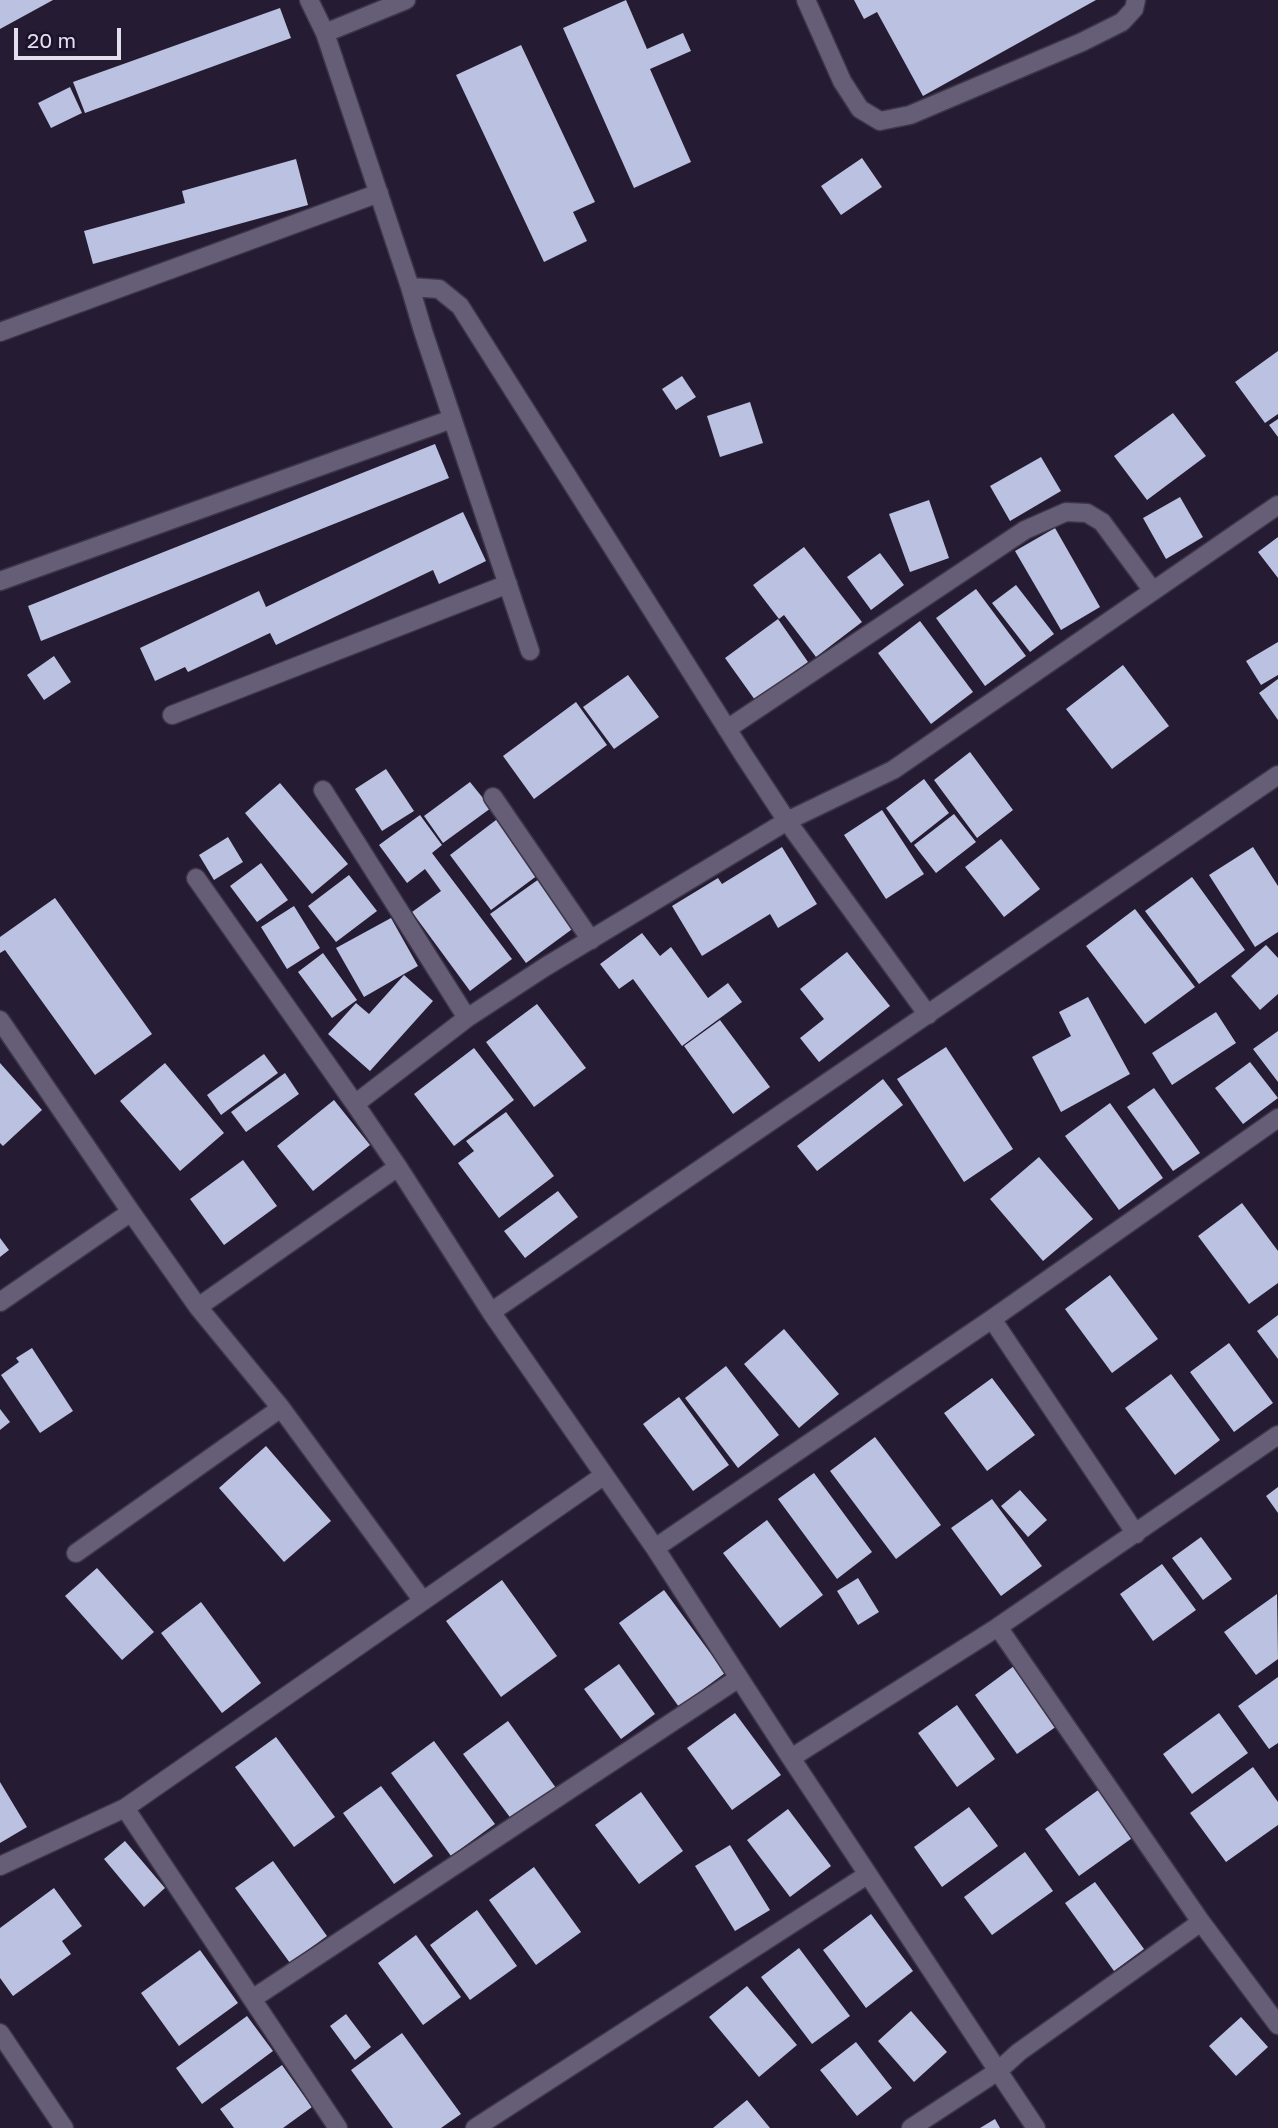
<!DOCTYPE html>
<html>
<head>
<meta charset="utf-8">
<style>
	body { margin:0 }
	#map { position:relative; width:1278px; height:2128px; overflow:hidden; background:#251c33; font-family:"Golos Text",sans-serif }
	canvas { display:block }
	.scale { position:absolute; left:14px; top:28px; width:107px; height:32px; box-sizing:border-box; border:4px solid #e4dfef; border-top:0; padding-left:9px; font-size:21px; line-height:24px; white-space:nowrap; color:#e4dfef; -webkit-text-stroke:5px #1b1329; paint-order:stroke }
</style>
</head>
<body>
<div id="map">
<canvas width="1278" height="2128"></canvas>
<div class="scale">20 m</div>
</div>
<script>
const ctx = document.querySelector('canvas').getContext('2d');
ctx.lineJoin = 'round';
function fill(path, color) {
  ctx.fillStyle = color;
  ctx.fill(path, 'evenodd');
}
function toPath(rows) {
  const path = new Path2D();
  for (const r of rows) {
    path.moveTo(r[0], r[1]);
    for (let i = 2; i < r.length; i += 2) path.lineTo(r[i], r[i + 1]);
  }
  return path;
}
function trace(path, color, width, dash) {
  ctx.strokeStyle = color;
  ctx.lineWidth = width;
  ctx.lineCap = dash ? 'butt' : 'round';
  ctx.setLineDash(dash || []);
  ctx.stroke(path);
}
fill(toPath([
	[0,0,53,0,0,29],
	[626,0,647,49,683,33,691,51,650,69,691,162,634,188,563,28],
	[854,0,1096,0,923,96,877,12,864,19],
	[280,8,291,38,85,113,73,82],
	[521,45,595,202,573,212,587,241,544,262,456,75],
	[70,87,82,113,51,128,38,103],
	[862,158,882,187,841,215,821,186],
	[296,159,308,205,93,264,84,231,185,203,182,191],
	[1278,351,1278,414,1265,423,1235,382],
	[682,376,696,397,676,410,662,389],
	[750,402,763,443,720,457,707,416],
	[1173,413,1206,456,1147,500,1114,456],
	[1278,419,1278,437,1269,425],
	[435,444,449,478,41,641,28,606],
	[1041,457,1061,491,1010,521,990,486],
	[1180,497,1203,537,1166,559,1143,518],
	[929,500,949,558,910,572,889,514],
	[463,512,486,561,439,584,433,570,276,645,270,633,188,672,185,667,155,681,140,648,259,591,266,607],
	[1055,528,1100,607,1061,630,1015,551],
	[1278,537,1278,578,1258,552],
	[804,547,862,622,816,657,784,615,779,619,753,585],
	[880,553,904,585,871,610,847,577],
	[1016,585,1054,634,1030,652,992,603],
	[976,589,1026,656,985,686,936,618],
	[778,619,808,662,755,700,725,658],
	[920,621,973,692,931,724,878,653],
	[1278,642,1278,675,1261,685,1246,661],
	[54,656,71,682,44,700,27,675],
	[1123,665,1169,726,1112,769,1066,709],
	[628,675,659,717,614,749,583,707],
	[1278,679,1278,720,1259,693],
	[576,702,607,745,534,799,503,756],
	[970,752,1013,810,977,838,934,780],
	[386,769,414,811,382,831,355,789],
	[924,779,949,813,911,843,886,808],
	[470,782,491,808,443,843,424,816],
	[280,783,348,864,312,894,245,813],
	[882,810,924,874,886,899,844,835],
	[954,814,976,842,936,873,914,845],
	[420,815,442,845,432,853,512,959,470,991,412,912,441,891,425,869,407,883,379,845],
	[500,817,542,872,491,910,450,855],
	[228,837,243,862,214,880,199,855],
	[1001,839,1040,889,1004,917,965,867],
	[782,847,817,904,778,928,770,914,702,956,672,906,718,878,722,884],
	[1253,847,1278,886,1278,932,1255,947,1209,875],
	[261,863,288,900,257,922,230,886],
	[349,875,377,911,336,942,308,906],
	[1192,877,1245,950,1199,984,1145,911],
	[539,879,575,927,526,963,490,914],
	[55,898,152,1034,95,1075,5,950,0,953,0,937],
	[294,906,320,948,287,969,261,927],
	[1135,909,1195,987,1145,1024,1086,946],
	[391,918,418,966,364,997,336,948],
	[642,933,660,956,671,947,708,998,728,983,742,1002,682,1046,633,979,619,989,600,964],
	[1266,945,1278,958,1278,994,1260,1010,1231,976],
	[847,952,890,1006,819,1062,800,1038,824,1019,800,989],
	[323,953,357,1000,332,1018,298,972],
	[404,975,433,1001,370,1071,328,1034,356,1003,369,1014],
	[1088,997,1130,1074,1061,1112,1032,1057,1071,1036,1059,1012],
	[537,1004,586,1068,534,1107,486,1042],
	[1216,1012,1236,1043,1172,1085,1152,1053],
	[720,1020,770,1087,733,1114,684,1046],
	[1278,1031,1278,1082,1253,1049],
	[946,1047,1013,1149,964,1182,897,1079],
	[474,1048,514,1100,454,1146,414,1094],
	[264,1054,278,1073,221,1115,207,1095],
	[1250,1062,1278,1098,1243,1124,1215,1088],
	[0,1063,42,1110,3,1146,0,1143],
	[165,1063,224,1133,180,1171,120,1101],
	[285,1073,299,1094,246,1132,231,1112],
	[883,1079,903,1105,817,1171,797,1146],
	[1154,1088,1200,1153,1173,1171,1127,1107],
	[334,1100,370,1145,313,1191,277,1146],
	[1110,1103,1163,1178,1119,1210,1065,1136],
	[506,1112,554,1176,499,1218,458,1163,474,1151,466,1141],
	[1039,1157,1093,1219,1043,1261,990,1199],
	[243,1160,277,1206,224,1245,190,1199],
	[558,1191,578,1217,525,1258,504,1231],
	[1242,1203,1278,1251,1278,1283,1249,1304,1198,1236],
	[0,1238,9,1250,0,1257],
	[1110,1275,1158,1339,1112,1373,1065,1309],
	[1278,1315,1278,1359,1257,1331],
	[784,1329,839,1394,799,1428,744,1364],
	[1229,1343,1273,1403,1234,1432,1190,1372],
	[32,1348,73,1411,40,1433,1,1375,19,1362,16,1358],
	[726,1366,779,1435,738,1468,685,1398],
	[1171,1374,1220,1440,1175,1475,1125,1408],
	[992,1378,1035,1435,987,1471,944,1413],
	[679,1397,729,1465,693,1491,643,1424],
	[0,1409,10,1422,0,1430],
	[875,1437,941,1525,896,1559,830,1471],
	[266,1446,331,1521,284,1562,219,1488],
	[814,1473,872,1552,837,1579,778,1499],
	[1278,1487,1278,1513,1266,1496],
	[1020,1490,1047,1520,1028,1537,1001,1506],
	[992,1499,1042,1566,1001,1596,951,1528],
	[767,1520,823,1595,780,1628,723,1553],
	[1201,1537,1232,1579,1203,1600,1172,1558],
	[1162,1564,1196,1610,1153,1641,1120,1594],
	[97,1568,154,1632,122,1660,65,1596],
	[858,1578,879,1612,858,1625,837,1591],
	[502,1580,557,1656,501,1697,446,1621],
	[664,1590,725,1673,679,1707,619,1623],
	[1277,1594,1278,1659,1256,1675,1224,1632],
	[201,1602,261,1683,222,1713,161,1633],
	[619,1664,655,1714,621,1739,584,1689],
	[1014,1666,1057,1726,1017,1754,975,1695],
	[1278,1677,1278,1743,1269,1749,1238,1706],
	[957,1705,995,1759,957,1787,918,1733],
	[735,1713,781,1775,732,1810,687,1748],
	[1219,1713,1248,1753,1192,1794,1163,1754],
	[508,1721,556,1788,512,1820,463,1754],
	[276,1737,335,1817,294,1847,235,1767],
	[434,1741,495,1824,451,1856,391,1773],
	[1253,1767,1278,1802,1278,1825,1226,1862,1190,1813],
	[0,1782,27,1827,0,1843],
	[381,1786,433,1856,394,1884,343,1813],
	[1101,1788,1135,1836,1079,1876,1045,1829],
	[641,1792,683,1851,639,1884,595,1825],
	[969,1807,998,1846,942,1887,914,1847],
	[788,1809,831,1866,790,1897,747,1840],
	[125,1841,165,1888,144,1907,104,1859],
	[730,1845,770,1910,735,1931,695,1866],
	[1025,1852,1053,1891,992,1935,964,1897],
	[273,1861,327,1936,290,1963,235,1888],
	[534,1867,581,1932,536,1965,489,1900],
	[1095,1882,1144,1949,1114,1971,1065,1903],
	[54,1888,82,1926,62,1941,71,1954,13,1996,0,1978,0,1928],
	[477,1910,517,1966,470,2000,430,1945],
	[871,1914,913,1971,866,2008,823,1950],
	[416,1935,461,1997,423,2025,378,1963],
	[799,1948,850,2016,812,2044,761,1977],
	[200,1950,238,2003,179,2046,141,1993],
	[747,1986,797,2045,759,2077,709,2017],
	[911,2011,947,2052,914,2082,878,2041],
	[346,2014,371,2047,355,2060,330,2026],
	[247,2016,273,2051,202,2104,176,2068],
	[1241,2017,1268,2047,1236,2076,1209,2046],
	[402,2033,461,2114,441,2128,393,2128,351,2070],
	[856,2042,892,2088,857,2116,820,2070],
	[282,2065,312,2107,283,2128,234,2128,220,2109],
	[747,2100,770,2128,713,2128],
	[995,2119,1000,2128,980,2128]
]), '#bbc1e0');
const minor = toPath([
	[309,0,325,33,410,287,439,289,460,306,743,754,787,821,928,1015],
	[806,0,842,81,860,109,880,121,910,115,1082,42,1122,22,1134,9,1136,0],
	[325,33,406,0],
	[410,287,423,331,530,651],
	[0,332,379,193],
	[1278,505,893,770,787,821,545,967,467,1018,355,1104,398,1167,491,1312,655,1548,791,1758,998,1627,1278,1435],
	[0,581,452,419],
	[172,715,508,584],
	[727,729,1025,530,1066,512,1087,513,1102,522,1153,591],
	[323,790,467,1018],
	[493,797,591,940],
	[196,878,355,1104],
	[0,1020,131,1212],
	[398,1167,198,1307,281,1408,423,1601],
	[0,1302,131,1212,198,1307],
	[491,1312,1278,775],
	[992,1319,1136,1534],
	[655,1548,992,1319,1278,1118],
	[76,1553,281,1408],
	[998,1627,1201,1922,1019,2052,998,2071,1036,2128],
	[791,1758,998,2071,911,2128],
	[125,1808,338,2128],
	[0,1866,125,1808,603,1476],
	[1201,1922,1278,2025],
	[252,1999,739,1678],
	[0,2033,64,2128],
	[475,2128,867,1875]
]);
trace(minor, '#3d3649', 21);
trace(minor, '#665d77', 18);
</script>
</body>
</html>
